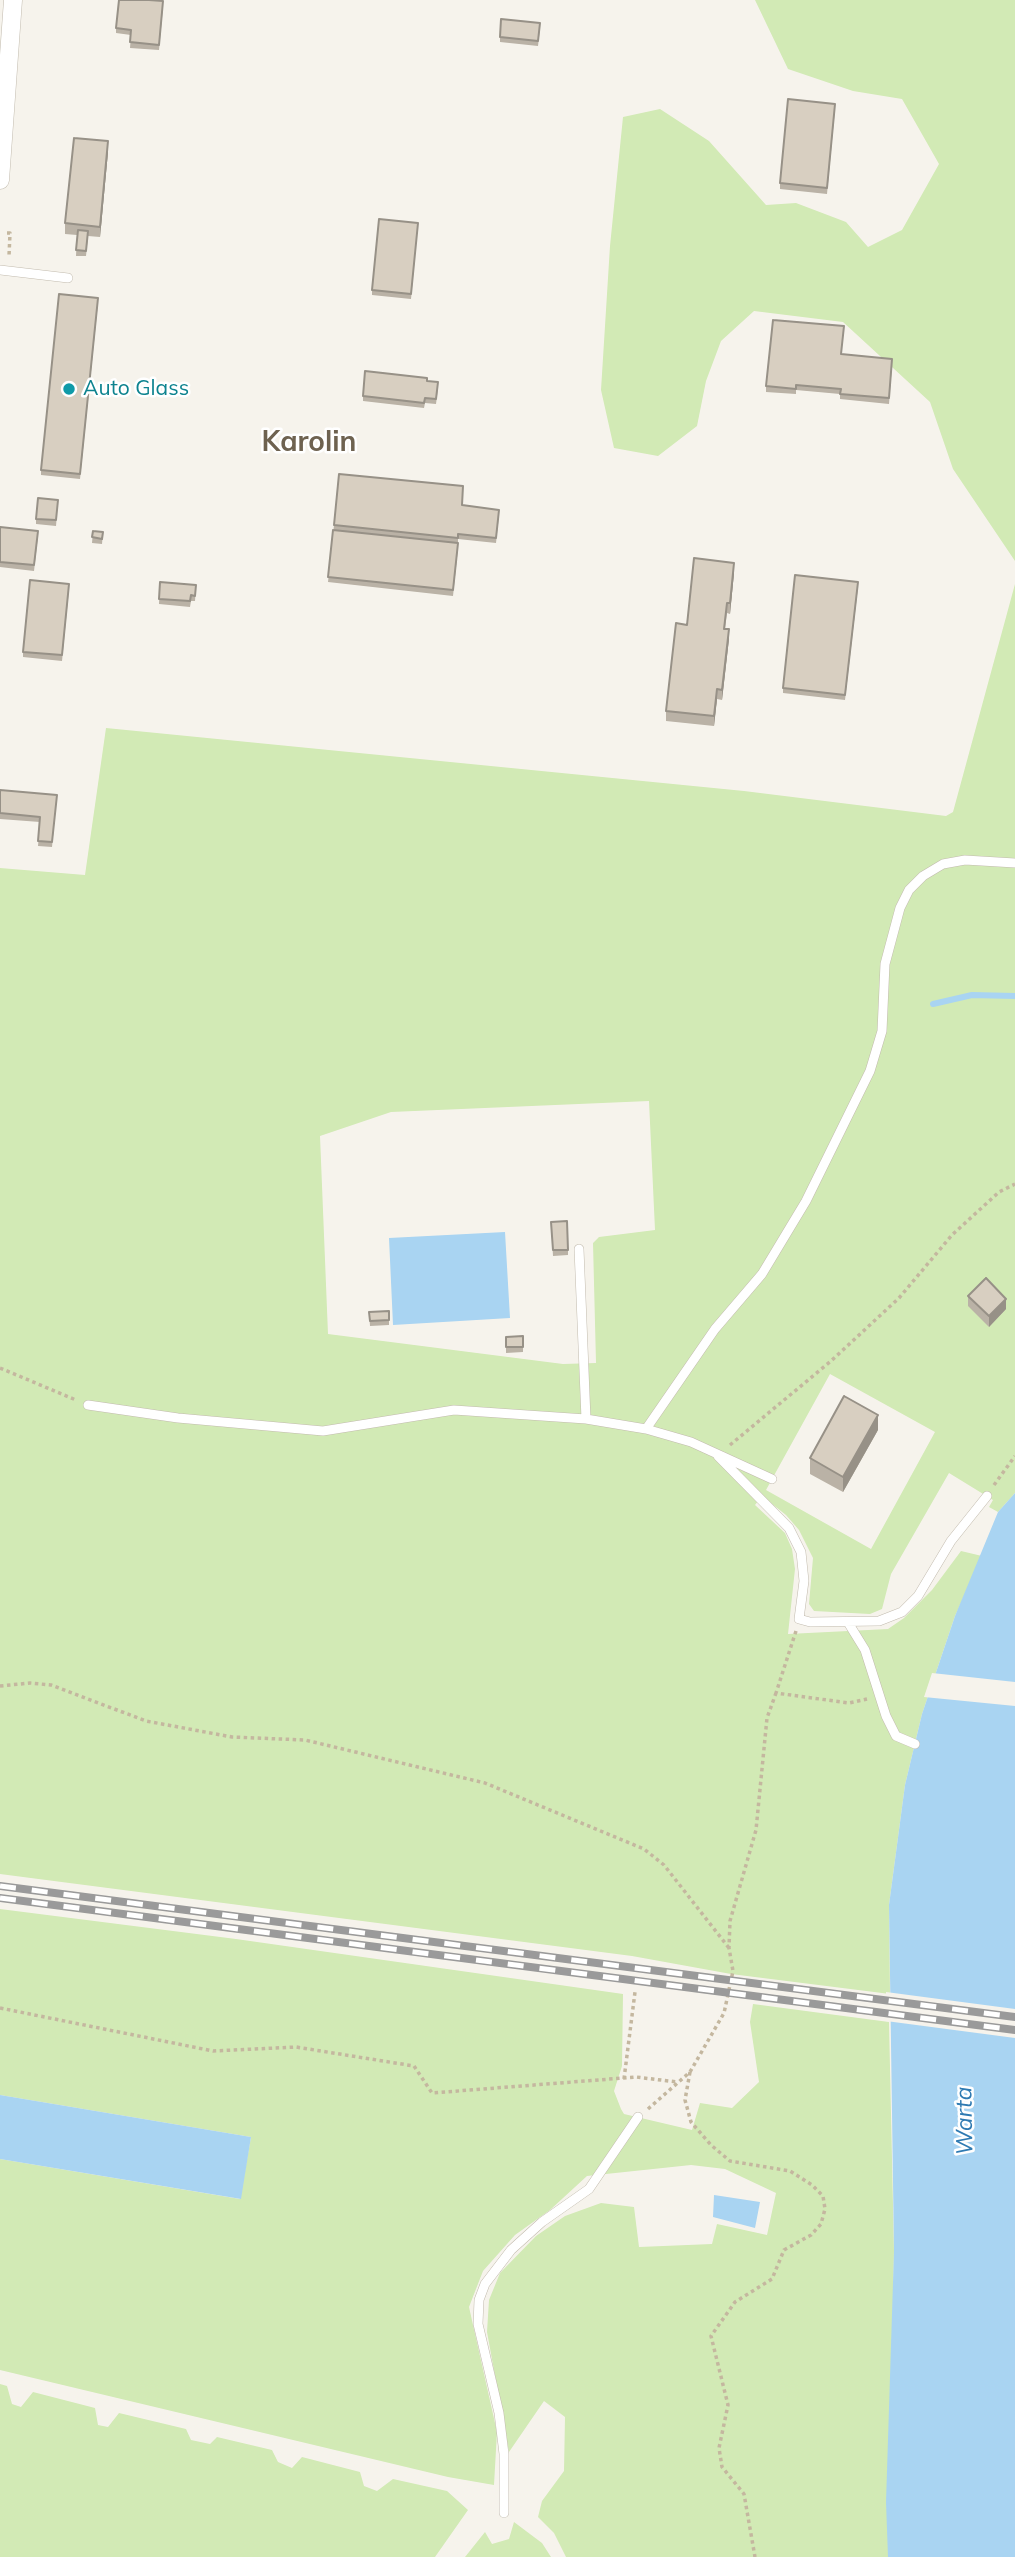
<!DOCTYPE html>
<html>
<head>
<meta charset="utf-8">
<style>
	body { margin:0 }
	canvas { display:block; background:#f6f3ec }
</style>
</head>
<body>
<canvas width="1015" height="2557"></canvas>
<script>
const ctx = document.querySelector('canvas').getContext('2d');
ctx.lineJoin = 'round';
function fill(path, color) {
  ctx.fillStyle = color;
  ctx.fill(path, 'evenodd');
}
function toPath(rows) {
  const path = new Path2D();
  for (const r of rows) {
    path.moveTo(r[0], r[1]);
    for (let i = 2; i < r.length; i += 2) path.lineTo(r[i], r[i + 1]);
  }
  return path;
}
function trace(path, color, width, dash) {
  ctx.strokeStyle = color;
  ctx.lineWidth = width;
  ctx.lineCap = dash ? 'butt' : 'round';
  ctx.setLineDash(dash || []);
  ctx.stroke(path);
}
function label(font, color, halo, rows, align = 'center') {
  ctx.font = font + ' Mulish,sans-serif';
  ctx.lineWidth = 5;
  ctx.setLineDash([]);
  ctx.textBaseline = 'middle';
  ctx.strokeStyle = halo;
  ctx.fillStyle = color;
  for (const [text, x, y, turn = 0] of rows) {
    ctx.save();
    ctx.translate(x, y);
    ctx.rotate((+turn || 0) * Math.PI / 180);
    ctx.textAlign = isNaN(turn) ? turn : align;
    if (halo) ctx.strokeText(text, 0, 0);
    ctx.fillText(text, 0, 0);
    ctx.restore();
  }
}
fill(toPath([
	[755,0,1015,0,1015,561,953,469,930,402,843,322,754,311,721,341,706,381,697,426,658,456,614,448,601,390,610,246,623,117,660,109,709,141,766,205,796,203,846,222,868,247,902,230,939,164,902,99,853,91,788,69],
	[1015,584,1015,1493,998,1512,989,1507,993,1500,949,1473,891,1574,882,1609,870,1614,814,1611,809,1604,813,1558,799,1530,786,1515,762,1496,755,1505,785,1533,792,1549,795,1569,788,1634,888,1629,904,1618,932,1590,961,1551,982,1556,955,1616,922,1714,905,1785,889,1905,890,1994,731,1974,632,1956,0,1874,0,868,85,875,106,728,744,791,946,816,953,812],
	[649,1101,655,1230,599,1237,593,1243,596,1363,563,1364,328,1334,320,1136,391,1112],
	[830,1374,935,1432,871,1549,766,1490],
	[0,1909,236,1939,623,1994,622,2066,614,2091,621,2109,624,2114,692,2130,700,2103,732,2108,759,2082,750,2022,753,2004,889,2022,894,2251,888,2557,566,2557,554,2533,538,2517,542,2501,564,2471,565,2417,544,2401,509,2452,487,2332,489,2300,500,2273,536,2236,565,2216,601,2203,634,2207,639,2247,712,2244,717,2224,767,2235,776,2193,725,2169,691,2165,587,2176,550,2210,515,2235,483,2271,469,2307,497,2432,494,2485,448,2477,0,2370,0,2159,240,2199,251,2137,0,2095],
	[0,2384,7,2386,12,2404,21,2407,33,2392,95,2408,98,2425,108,2427,119,2413,186,2429,191,2440,210,2444,217,2437,272,2450,278,2462,292,2468,302,2457,360,2472,364,2486,377,2491,393,2479,447,2491,468,2510,435,2557,0,2557],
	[514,2522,542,2543,551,2557,465,2557,485,2532,492,2544,509,2539]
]), '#d2eab5');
fill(toPath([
	[505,1232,510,1318,393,1325,389,1238],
	[1015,1493,1015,2557,888,2557,886,2502,894,2251,889,1905,905,1785,922,1714,955,1616,998,1512],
	[0,2095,251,2137,241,2199,0,2159],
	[714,2195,760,2202,755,2228,713,2217]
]), '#a9d4f2');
fill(toPath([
	[932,1673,1015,1682,1015,1706,924,1697],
	[886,1992,1015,2009,1015,2038,886,2021]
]), '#f6f3ec');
trace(toPath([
	[933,1004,972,995,1015,996]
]), '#a9d4f2', 6);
const lane = toPath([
	[0,270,68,278],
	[88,1405,178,1418,323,1431,454,1410,586,1419,579,1249],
	[586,1419,646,1429,691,1442,772,1479],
	[646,1429,715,1329,762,1274,806,1201,870,1071,882,1031,885,964,900,908,909,890,923,876,943,864,965,860,1015,863],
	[718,1456,789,1528,801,1552,804,1581,799,1619,810,1622,879,1621,902,1612,918,1596,951,1541,987,1496],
	[849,1624,865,1650,886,1716,896,1736,915,1744],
	[504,2513,504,2454,499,2413,478,2324,479,2300,485,2284,511,2250,542,2222,589,2189,638,2117]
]);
const street = toPath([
	[0,180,13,0]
]);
trace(lane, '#c2bbae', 10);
trace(street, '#c2bbae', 19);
trace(toPath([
	[7,233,10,233,9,256],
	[0,1368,76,1400],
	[730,1445,831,1361,899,1298,952,1235,999,1192,1015,1184],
	[994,1485,1015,1456],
	[796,1631,776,1693,849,1703,867,1699],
	[0,1686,30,1683,51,1685,146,1721,232,1737,305,1740,485,1783,644,1849,664,1865,729,1948],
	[0,2008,213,2051,296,2047,414,2066,432,2093,636,2077,677,2082],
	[690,2072,685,2100,691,2122,711,2145,730,2161,790,2171,812,2185,823,2196,825,2209,821,2224,811,2235,784,2250,772,2279,735,2302,711,2336,728,2405,719,2448,722,2467,744,2494,755,2557],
	[624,2079,635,1992],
	[648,2109,690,2072,724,2013,733,1971,729,1948,730,1921,756,1830,767,1718,776,1693]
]), '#c4b79f', 3.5, [3.5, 3.5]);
trace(lane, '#fff', 9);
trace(street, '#fff', 18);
const rail = toPath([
	[0,1886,1015,2017],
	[0,1898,1015,2030]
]);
trace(rail, '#9a9a9a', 8);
trace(rail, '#fff', 5, [16]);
fill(toPath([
	[163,7,159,50,130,48,131,35,116,33,116,28],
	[540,28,538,46,500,42,500,37],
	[835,109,827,194,780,189,780,183],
	[108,152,100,237,88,236,86,256,76,256,77,235,65,234,65,223],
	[418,223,411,299,372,295,372,290],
	[98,303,80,479,41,475,41,470],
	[842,354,892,365,889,404,840,399,840,394,796,390,796,394,766,392,766,386],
	[427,381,438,388,436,404,425,403,424,408,363,401,363,396],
	[58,500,56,526,36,524,36,519],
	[462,505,499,515,496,543,458,539,458,548,453,596,328,582,334,525],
	[0,527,38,536,34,571,0,567],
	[93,531,103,532,102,544,92,543],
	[734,573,730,614,727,613,725,629,729,639,722,700,717,699,714,726,666,721,666,711,687,625],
	[160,582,196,585,195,601,191,601,190,607,159,604],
	[858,587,845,700,783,693,783,688],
	[69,589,62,661,23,657,23,652],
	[0,790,57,795,52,847,38,846,40,822,0,819],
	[551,1222,568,1250,568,1255,553,1256],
	[968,1296,1006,1309,989,1327,968,1306],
	[389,1311,389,1325,370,1326,369,1312],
	[523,1336,523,1352,506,1353,506,1337],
	[878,1430,843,1492,810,1474,810,1458]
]), '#bab2a6');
fill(toPath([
	[108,141,108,152,100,237,100,227],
	[734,563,734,573,730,614,730,603],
	[729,629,729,639,722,700,722,690],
	[717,689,717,699,714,726,714,716],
	[1006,1299,1006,1309,989,1327,989,1316],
	[878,1415,878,1430,843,1492,843,1477]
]), '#979187');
const building = toPath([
	[119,0,149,0,163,1,159,45,130,42,131,30,116,28,119,0],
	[501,19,540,23,538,41,500,37,501,19],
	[788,99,835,104,827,188,780,183,788,99],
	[74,138,108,141,100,227,65,223,74,138],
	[379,219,418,223,411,294,372,290,379,219],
	[78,230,88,231,86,251,76,250,78,230],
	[59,294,98,298,80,474,41,470,59,294],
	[773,320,844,326,841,354,892,359,889,398,840,394,841,389,796,385,796,389,766,386,773,320],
	[365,371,427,378,427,381,438,382,436,399,425,398,424,403,363,396,365,371],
	[339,474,463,486,462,505,499,510,496,538,458,534,458,538,334,525,339,474],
	[38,498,58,500,56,520,36,519,38,498],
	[0,527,38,531,34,565,0,562,0,527],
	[333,530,458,543,453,590,328,577,333,530],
	[93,531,103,532,102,539,92,537,93,531],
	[694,558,734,563,730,603,727,603,724,629,729,629,722,690,717,689,714,716,666,711,676,623,687,625,694,558],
	[795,575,858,582,845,695,783,688,795,575],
	[30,580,69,584,62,655,23,652,30,580],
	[160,582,196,585,195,596,191,595,190,601,159,599,160,582],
	[0,790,57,795,52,842,38,841,40,817,0,813,0,790],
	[567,1221,568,1250,553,1250,551,1222,567,1221],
	[986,1278,1006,1299,989,1316,968,1296,986,1278],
	[389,1311,389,1320,370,1321,369,1312,389,1311],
	[523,1336,523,1347,506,1347,506,1337,523,1336],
	[844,1396,878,1415,843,1477,810,1458,844,1396]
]);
fill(building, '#d8cfc1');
trace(building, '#979187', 2);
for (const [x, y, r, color] of [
	[69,389,7,"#0f9aa8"]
]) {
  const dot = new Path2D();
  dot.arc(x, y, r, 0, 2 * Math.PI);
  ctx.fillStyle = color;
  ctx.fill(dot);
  trace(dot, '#fff', 2.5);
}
label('21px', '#0d838f', '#fff', [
	["Auto Glass",83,389]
], 'left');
label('italic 23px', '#2e7ab2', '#fff', [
	["Warta",965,2121,-91]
]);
label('bold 28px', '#6e6250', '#fff', [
	["Karolin",309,443]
]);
</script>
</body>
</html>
